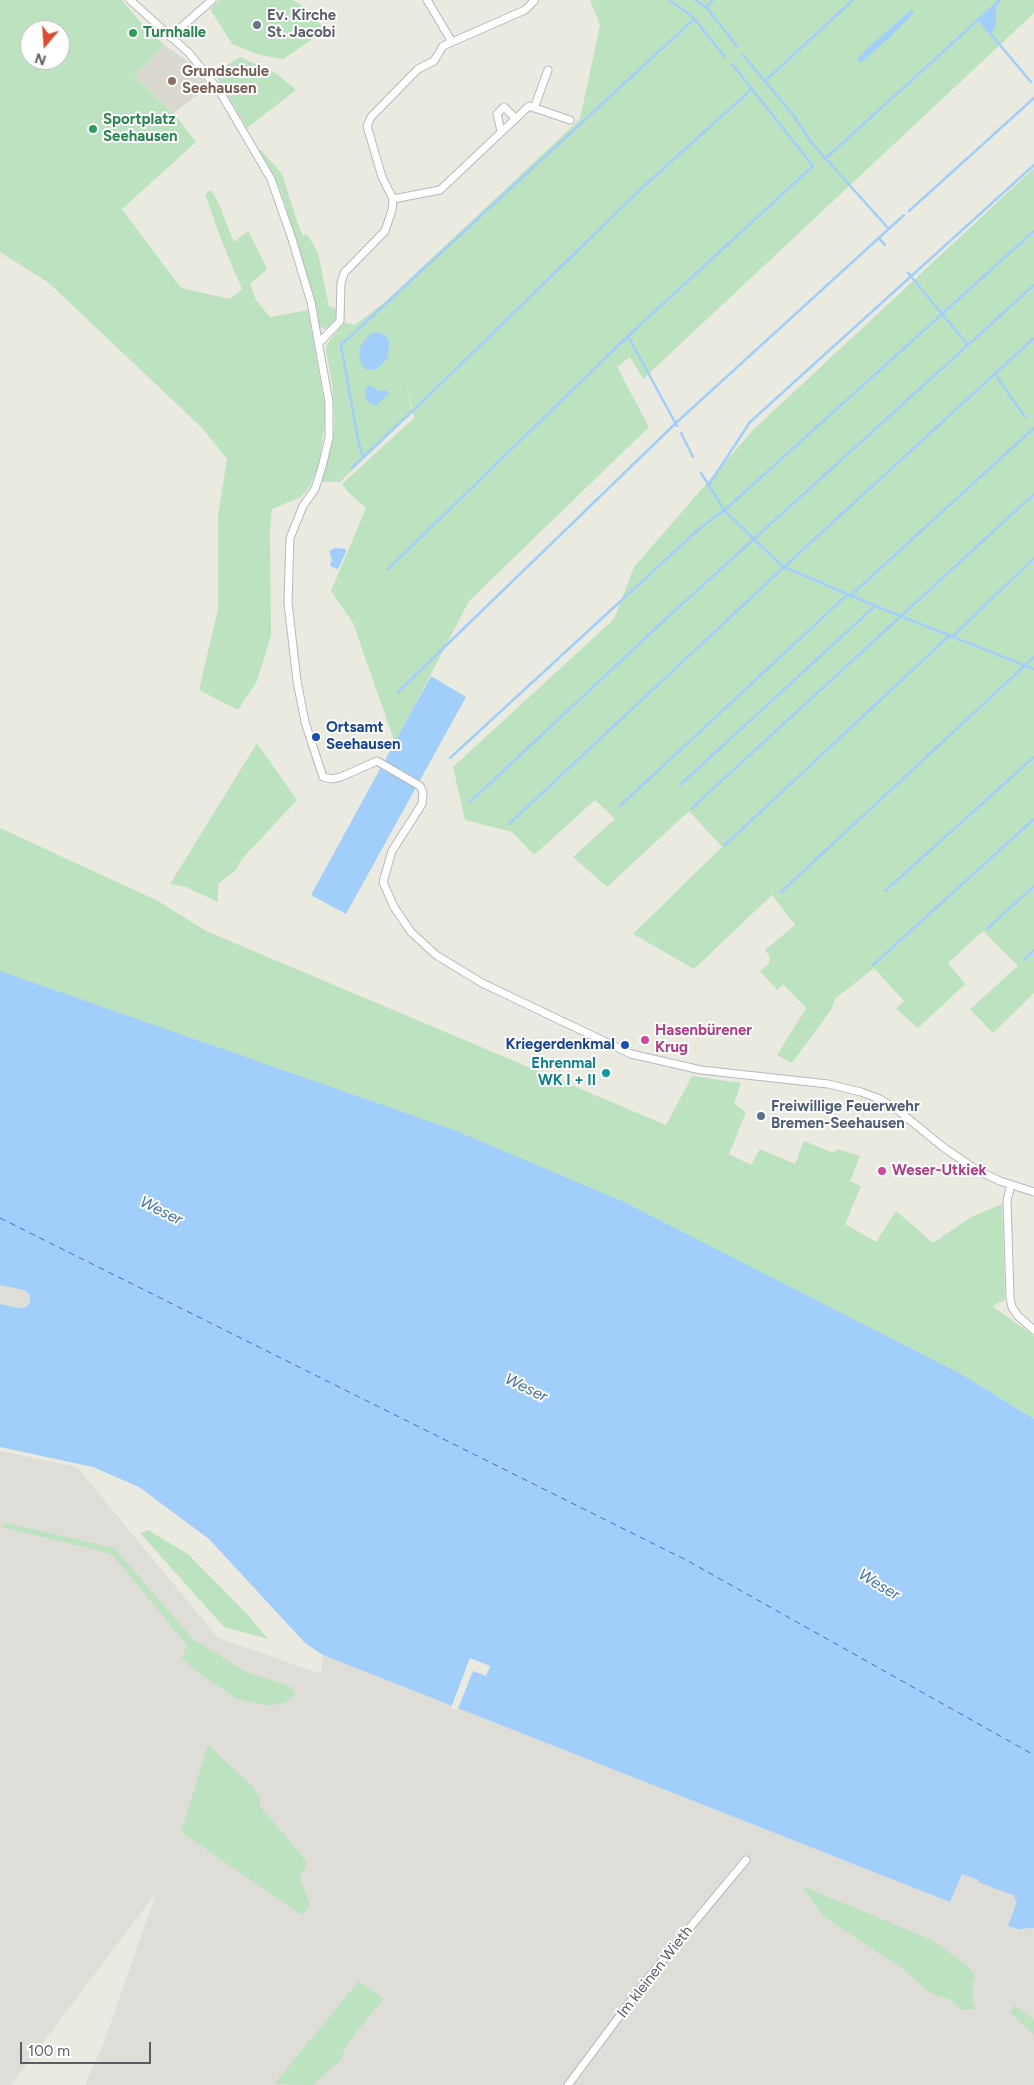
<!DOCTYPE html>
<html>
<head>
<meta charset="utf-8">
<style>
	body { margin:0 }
	#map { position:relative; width:1034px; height:2085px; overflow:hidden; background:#ebeae0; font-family:Figtree,sans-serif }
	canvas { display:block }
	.north { position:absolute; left:20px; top:20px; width:50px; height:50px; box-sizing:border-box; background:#fff; border:1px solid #bdbec0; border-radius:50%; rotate:198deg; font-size:14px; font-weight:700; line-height:20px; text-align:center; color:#595c61 }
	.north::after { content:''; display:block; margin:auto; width:18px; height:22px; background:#e04a31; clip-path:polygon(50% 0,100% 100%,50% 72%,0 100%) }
	.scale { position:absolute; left:20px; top:2042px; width:131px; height:22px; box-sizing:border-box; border:2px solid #595c61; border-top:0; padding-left:6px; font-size:15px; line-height:18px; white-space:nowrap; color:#595c61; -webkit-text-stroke:4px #fff; paint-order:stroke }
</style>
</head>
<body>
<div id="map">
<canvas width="1034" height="2085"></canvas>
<div class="north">N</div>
<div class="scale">100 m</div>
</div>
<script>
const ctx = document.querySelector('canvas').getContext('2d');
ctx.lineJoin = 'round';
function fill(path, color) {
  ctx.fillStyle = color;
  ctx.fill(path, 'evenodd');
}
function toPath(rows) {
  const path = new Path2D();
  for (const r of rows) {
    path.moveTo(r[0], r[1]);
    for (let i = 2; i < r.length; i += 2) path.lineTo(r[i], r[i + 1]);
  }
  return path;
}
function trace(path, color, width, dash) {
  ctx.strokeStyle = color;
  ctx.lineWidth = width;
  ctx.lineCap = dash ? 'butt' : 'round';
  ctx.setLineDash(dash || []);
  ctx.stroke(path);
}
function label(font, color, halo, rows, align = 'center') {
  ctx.font = font + ' Figtree,sans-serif';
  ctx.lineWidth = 4;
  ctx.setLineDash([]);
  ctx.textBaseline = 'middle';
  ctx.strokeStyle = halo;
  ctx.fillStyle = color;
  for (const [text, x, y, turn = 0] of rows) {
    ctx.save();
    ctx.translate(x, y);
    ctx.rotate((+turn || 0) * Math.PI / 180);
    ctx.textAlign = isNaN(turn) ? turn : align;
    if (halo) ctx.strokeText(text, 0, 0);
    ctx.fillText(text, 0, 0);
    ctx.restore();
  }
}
fill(toPath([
	[0,1285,24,1290,30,1295,30,1302,26,1307,20,1308,0,1304],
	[0,1451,77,1467,218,1638,321,1674,323,1655,950,1902,962,1873,1015,1896,1018,1929,1034,1928,1034,2085,85,2085,104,2042,156,1893,11,2085,0,2085]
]), '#dfddd8');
fill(toPath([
	[164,45,192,64,209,87,173,113,134,76]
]), '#dbd9cf');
fill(toPath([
	[0,0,122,0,142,24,164,45,134,76,177,117,196,142,122,209,181,288,230,299,242,289,222,242,205,194,211,190,219,204,234,242,248,231,267,269,250,284,256,300,270,317,308,310,326,414,319,465,310,486,301,497,272,509,270,530,271,636,257,681,238,710,199,690,218,609,218,515,227,459,202,428,49,283,0,252],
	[30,30,60,30,60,60,30,60],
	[219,0,293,0,304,7,322,26,316,37,283,59,260,55,232,44,210,9],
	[590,0,1034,0,1034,13,643,379,630,357,617,367,649,427,469,601,395,743,353,623,331,591,366,508,348,492,342,484,414,418,406,380,412,412,340,482,322,482,335,423,332,383,326,351,327,344,344,322,355,325,385,302,580,119,600,25],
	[240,57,277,74,296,90,247,128,214,73],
	[256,150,261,150,282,174,298,224,303,236,307,234,318,253,329,306,339,310,337,320,332,327,324,329,319,326,301,255,280,189,267,164],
	[1034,168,1034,993,993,1033,970,1009,1018,966,983,931,948,963,965,984,918,1028,896,1009,904,1001,874,968,836,998,831,1010,792,1063,777,1055,806,1008,783,984,777,990,760,971,769,963,770,957,765,950,795,925,772,895,694,969,633,934,722,847,689,811,607,887,573,857,615,819,595,800,534,855,512,832,465,820,453,767,614,619,634,567,753,430],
	[257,743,297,800,241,860,236,870,218,884,218,902,186,887,170,884],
	[0,828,158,901,206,931,666,1125,692,1076,741,1083,734,1104,746,1112,729,1154,751,1165,760,1149,795,1164,804,1141,834,1153,837,1149,860,1156,850,1181,861,1186,845,1224,876,1242,896,1211,933,1243,971,1217,1002,1204,1005,1300,992,1306,1034,1336,1034,1419,963,1375,0,973],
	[6,1523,114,1548,193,1639,244,1671,289,1686,296,1694,286,1702,270,1706,237,1699,196,1671,182,1658,187,1645,112,1554,1,1527],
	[148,1530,188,1554,246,1613,268,1639,224,1627,140,1533],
	[208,1745,250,1784,260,1796,260,1806,307,1862,300,1879,310,1904,302,1915,181,1832],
	[802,1886,932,1940,970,1968,975,1975,972,1992,975,2009,961,2010,951,2000,932,1994,903,1969,824,1917],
	[359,1981,383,1999,347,2044,340,2061,312,2085,274,2084],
	[1015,2005,1034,2020,1034,2035,1010,2012]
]), '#bde2c0');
fill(toPath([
	[997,3,995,27,991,34,979,20],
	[911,10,914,12,911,16,889,38,863,61,858,62,858,58,871,45],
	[377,332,384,334,389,340,388,357,377,369,367,370,362,366,359,355,361,345,371,333],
	[370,385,378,391,385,390,389,393,376,406,367,401,365,394,366,388],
	[335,548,346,549,346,552,338,569,332,567,330,565,332,560,329,551],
	[431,676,466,697,346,914,311,895],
	[0,971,454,1130,622,1201,963,1375,1034,1419,1034,1928,1018,1929,1008,1926,1017,1901,1014,1900,1015,1896,978,1882,979,1880,962,1874,950,1902,323,1655,305,1643,209,1539,139,1487,93,1467,0,1447,0,1304,19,1308,26,1307,30,1302,30,1295,24,1290,0,1285]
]), '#a1cefb');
fill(toPath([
	[470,1658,490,1666,486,1676,473,1671,457,1711,451,1708]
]), '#ebeae0');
trace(toPath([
	[669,0,692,16,725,57],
	[695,0,706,7,737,46],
	[706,7,713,0],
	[979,20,1031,82],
	[743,55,794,116,811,142,888,228],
	[765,81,853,0],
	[825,159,1000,0],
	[909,211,1034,98],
	[879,238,885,245],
	[968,345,1034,285],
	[995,374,1025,417],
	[677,426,628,336,813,166,732,64],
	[681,433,693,457],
	[363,457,358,440,341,345,694,19],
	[352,468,420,404,644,186,752,89],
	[701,473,725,511,782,566,873,605,1034,669],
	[708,486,750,422,1034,165],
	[388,569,628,336],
	[850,596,1034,428],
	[952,637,1034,558],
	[398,692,677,422,904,215],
	[450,758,699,529,727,508,1034,231],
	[680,785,875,606],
	[470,802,669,616,968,345,908,273],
	[620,806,848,594],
	[692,808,1034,494],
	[509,824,784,567,1034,338],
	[725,845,949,636],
	[885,891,1034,757],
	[781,892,1034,657],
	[987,929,1034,886],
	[1024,960,1034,950],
	[873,965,1034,819]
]), '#a1cefb', 2.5);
trace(toPath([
	[0,1218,688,1561,1034,1755]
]), '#4373b3', 1, [6, 5]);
const minor = toPath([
	[130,0,189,53,220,92,271,179,292,239,311,302,329,402,329,438,322,467,315,489,303,506,290,538,288,603,297,681,305,722,323,777,331,779,341,777,377,761,420,786,423,792,422,804,392,851,383,882,394,907,411,932,436,955,482,983,631,1054,701,1070,828,1084,861,1092,880,1099,899,1111,943,1147,975,1169,1000,1181,1034,1192],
	[170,37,212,0],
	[452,42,525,10,534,1],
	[534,108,548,70],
	[501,131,497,114,504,107,515,118],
	[393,199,440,190,529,106,570,120],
	[319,343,340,321,341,283,344,273,385,231,392,210,393,199,382,177,367,126,371,117,418,69,434,61,443,46,452,42,427,0],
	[1011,1185,1007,1200,1010,1298,1012,1307,1018,1316,1034,1330],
	[568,2085,648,1978,746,1860]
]);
trace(minor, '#b6b8bd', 9);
trace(minor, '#fff', 7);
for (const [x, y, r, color] of [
	[257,25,5,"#6b7280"],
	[133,33,5,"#2e9e5b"],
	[172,81,5,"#8d6e63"],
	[93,129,5,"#2e9e5b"],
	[316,737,5,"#1a4fb4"],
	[645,1040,5,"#d1479c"],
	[625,1045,5,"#1a4fb4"],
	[606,1073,5,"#0f9aa8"],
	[761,1116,5,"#5c6f8a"],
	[882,1171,5,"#d1479c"]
]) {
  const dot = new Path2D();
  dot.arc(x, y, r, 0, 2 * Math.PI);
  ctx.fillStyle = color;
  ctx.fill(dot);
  trace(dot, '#fff', 2);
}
label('bold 15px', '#5b616d', '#fff', [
	["Ev. Kirche",267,16],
	["St. Jacobi",267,33]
], 'left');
label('bold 15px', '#27864d', '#fff', [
	["Turnhalle",143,33],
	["Sportplatz",103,120],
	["Seehausen",103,137]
], 'left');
label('bold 15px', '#785e54', '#fff', [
	["Grundschule",182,72],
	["Seehausen",182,89]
], 'left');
label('bold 15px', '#164399', '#fff', [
	["Ortsamt",326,728],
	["Seehausen",326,745],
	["Kriegerdenkmal",615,1045,"right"]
], 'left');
label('bold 15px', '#b23c85', '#fff', [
	["Hasenbürener",655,1031],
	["Krug",655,1048],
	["Weser-Utkiek",892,1171]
], 'left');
label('bold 15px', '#0d838f', '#fff', [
	["Ehrenmal",596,1064],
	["WK I + II",596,1081]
], 'right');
label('bold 15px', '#4e5e75', '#fff', [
	["Freiwillige Feuerwehr",771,1107],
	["Bremen-Seehausen",771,1124]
], 'left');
label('15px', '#595c61', '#fff', [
	["Im kleinen Wieth",655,1972,-52]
]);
label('italic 16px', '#4373b3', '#fff', [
	["Weser",161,1211,26],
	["Weser",526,1388,26],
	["Weser",879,1585,31]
]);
</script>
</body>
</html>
